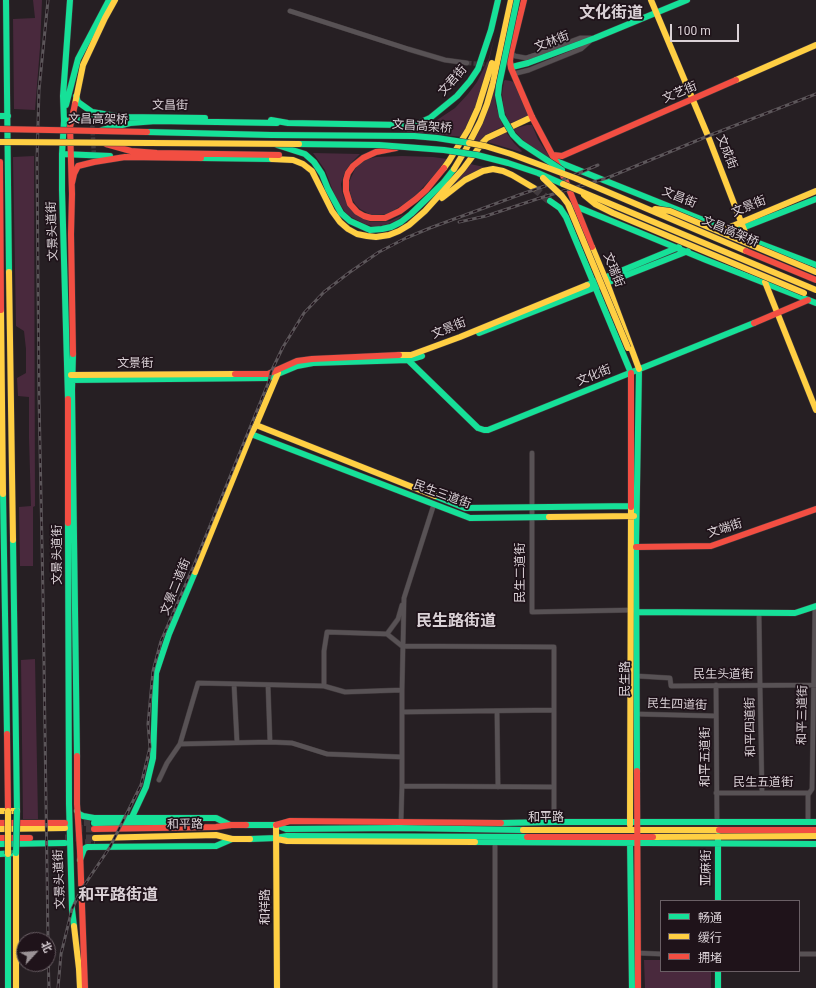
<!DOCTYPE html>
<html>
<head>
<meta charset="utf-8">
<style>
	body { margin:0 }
	#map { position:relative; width:816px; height:988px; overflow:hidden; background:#261f23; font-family:Roboto,"Noto Sans SC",sans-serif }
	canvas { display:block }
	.legend { position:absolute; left:660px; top:900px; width:140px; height:72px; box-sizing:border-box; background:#1f131a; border:1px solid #6a5f65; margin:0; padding:5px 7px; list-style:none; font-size:12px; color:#dad1d6 }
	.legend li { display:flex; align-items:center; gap:8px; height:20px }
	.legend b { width:20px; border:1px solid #6a5f65 }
	.north { position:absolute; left:16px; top:932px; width:40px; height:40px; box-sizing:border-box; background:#1f131a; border:1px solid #6a5f65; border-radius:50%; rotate:64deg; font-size:11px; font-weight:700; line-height:16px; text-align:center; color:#dad1d6 }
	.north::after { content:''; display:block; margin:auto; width:14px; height:18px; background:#9b9397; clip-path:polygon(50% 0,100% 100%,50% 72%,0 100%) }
	.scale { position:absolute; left:670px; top:24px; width:69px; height:18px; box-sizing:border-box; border:2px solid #dad1d6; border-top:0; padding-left:5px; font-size:12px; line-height:14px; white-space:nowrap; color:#dad1d6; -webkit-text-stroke:3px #1f131a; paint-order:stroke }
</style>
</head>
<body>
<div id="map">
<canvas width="816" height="988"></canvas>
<ul class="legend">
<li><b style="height:5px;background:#16e098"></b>畅通</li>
<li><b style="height:5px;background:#ffcf43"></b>缓行</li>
<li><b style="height:5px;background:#f24e42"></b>拥堵</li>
</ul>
<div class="north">北</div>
<div class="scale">100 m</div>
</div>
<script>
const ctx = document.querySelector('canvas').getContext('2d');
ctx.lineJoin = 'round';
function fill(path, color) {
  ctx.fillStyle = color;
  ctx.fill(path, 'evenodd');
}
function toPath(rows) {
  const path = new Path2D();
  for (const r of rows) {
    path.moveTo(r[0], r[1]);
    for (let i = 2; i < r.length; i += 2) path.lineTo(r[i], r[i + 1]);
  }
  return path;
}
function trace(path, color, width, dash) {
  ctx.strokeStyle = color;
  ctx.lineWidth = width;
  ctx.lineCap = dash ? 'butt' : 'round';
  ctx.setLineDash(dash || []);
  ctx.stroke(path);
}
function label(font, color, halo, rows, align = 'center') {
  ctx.font = font + ' Roboto,"Noto Sans SC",sans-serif';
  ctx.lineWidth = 3.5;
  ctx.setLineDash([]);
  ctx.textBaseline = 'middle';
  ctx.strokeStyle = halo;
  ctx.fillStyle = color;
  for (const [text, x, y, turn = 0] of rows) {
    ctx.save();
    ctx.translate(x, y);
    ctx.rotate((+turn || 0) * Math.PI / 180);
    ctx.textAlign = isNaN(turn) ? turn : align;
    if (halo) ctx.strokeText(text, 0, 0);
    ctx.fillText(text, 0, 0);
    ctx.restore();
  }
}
fill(toPath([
	[33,0,42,0,40,48,35,110,14,109,13,19,35,18],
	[496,30,485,78,479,99,461,137,436,134,400,132,412,130,434,122,455,108,468,94,477,82,489,58],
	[498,73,495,94,496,106,503,126,490,133,480,141,474,140],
	[505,80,511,81,515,83,529,115,522,120,509,123,507,118,504,110,502,94,504,81],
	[527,125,532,125,538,139,551,159,528,146,513,129],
	[506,132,514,143,522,151,521,152,487,142],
	[313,153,360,154,351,163,346,170,343,177,341,184,342,192,345,200,370,222,383,222,390,221,405,214,397,220,388,224,380,226,372,226,365,224,351,217,345,212,335,196,325,170],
	[34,156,35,506,33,507,33,566,20,566,19,507,31,506,29,438,29,397,18,396,17,378,26,373,26,349,24,331,16,326,13,157],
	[402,156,433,157,447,159,442,167,410,201,387,214,371,215,360,209,356,205,352,199,350,192,349,182,355,169,361,163,368,159,376,157],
	[470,164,489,168,453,186],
	[35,659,38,819,23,819,21,660],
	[644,960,661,960,661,971,711,971,711,988,645,988]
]), '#49293d');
trace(toPath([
	[467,63,493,65],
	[92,118,94,157]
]), '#413a3e', 4.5, [4.5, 2]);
trace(toPath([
	[66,823,94,823],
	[67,843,95,842]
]), '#413a3e', 6, [6, 3]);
trace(toPath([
	[65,828,94,829],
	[65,838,95,838]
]), '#413a3e', 7, [7, 3.5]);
trace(toPath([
	[534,188,550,201]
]), '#413a3e', 8, [8, 4]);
const street = toPath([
	[290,11,408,49,445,60,467,63],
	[511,53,515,56,526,58,535,55,580,38,591,38],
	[513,74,529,70,581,49,590,41],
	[532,453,532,612,633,610],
	[759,613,760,685,762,793],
	[387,634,398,619,402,605],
	[637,676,670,678,671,686,816,685],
	[234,684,237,742],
	[268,685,270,742],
	[716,685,717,823],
	[402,690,345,692,324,686,324,651,327,632,387,634,402,646,554,647,554,822],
	[497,711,498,787],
	[402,712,554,710],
	[637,714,716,716],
	[180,744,270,742,292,743,327,754,402,757],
	[159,780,167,763,180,744,198,683,324,686],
	[402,786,554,787],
	[716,793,809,793],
	[401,821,402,786,402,690,404,598,434,504],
	[808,822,808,795,812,789,815,606],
	[638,953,661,954],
	[799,954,816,954],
	[495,988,495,842]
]);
const fast = toPath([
	[6,0,9,272],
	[512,67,528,63,595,38,687,0],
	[76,96,78,102,92,112,122,117,205,118],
	[66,105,78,59,109,0],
	[0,116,8,116],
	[271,120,288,123,402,125,417,124,430,118,457,96,470,81,478,69,491,30,498,0],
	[64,121,108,118],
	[102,130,130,123,156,121,277,123],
	[277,145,305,154,314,162,322,174,328,189,341,213,350,221,370,230,382,229,391,227,401,222,411,214,443,183,454,169],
	[62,154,110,156],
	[201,158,272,159],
	[556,161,733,232,748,239,816,265],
	[550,201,560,208,566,217,631,373],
	[575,206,706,260,816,303],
	[732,232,816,199],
	[587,285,679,247],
	[479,333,688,251],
	[73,354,72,390,77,756],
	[408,360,478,428,484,430,488,430,754,323],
	[69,380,268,378,297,366,313,363,408,360,422,356],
	[68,399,62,190,62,154,64,121,63,96,70,0],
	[251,434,470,518,549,517],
	[3,494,7,734],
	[435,496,465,508,635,506],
	[68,523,69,804,72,909,74,926],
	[13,540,17,811],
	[637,612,795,613,816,606],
	[637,771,636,547,639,369],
	[77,811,79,814,83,816,94,818,216,818,230,825],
	[132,817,146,787,153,758,156,673,169,634,195,572],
	[94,823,171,822],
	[501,823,554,822,816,822],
	[246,825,276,825,286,829,400,828,523,830],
	[718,836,718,901],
	[250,839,276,838,287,836,527,837],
	[630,839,632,988],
	[475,842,816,844],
	[0,844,65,843],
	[0,854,16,853],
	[8,854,8,988],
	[80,860,84,849,87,847,216,846,232,839],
	[718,971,718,988]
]);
const slow = toPath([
	[651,0,708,136,748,240],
	[736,80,816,45],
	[75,104,83,65,105,18,115,0],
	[272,159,293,160,303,164,312,171,332,211,340,222,348,229,357,234,367,236,376,237,389,235,399,231,409,225,425,211,463,169,483,142,487,138,532,117],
	[444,168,449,161,468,130,478,108,492,63],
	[454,169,466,149,480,122,487,104,493,83,511,0],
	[442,198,465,180,483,171,493,169,503,171,512,175,534,188],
	[723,230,816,191],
	[592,247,607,283,639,369],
	[9,272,13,540],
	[765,282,816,410],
	[1,310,3,494],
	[399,355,411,355,460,337,587,285],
	[71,375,235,374],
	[256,425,435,496],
	[549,517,634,516],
	[195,572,251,434,256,425,278,373],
	[0,811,17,811],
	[276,825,277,988],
	[630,825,631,507],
	[0,829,65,828],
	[523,830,719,830],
	[653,837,816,836],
	[95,838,216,835,232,839,250,839],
	[277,839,287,841,475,842],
	[16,853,16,988],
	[74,926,79,969,80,988]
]);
const jam = toPath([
	[524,0,511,53,510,61,511,68,532,117,565,179,592,247],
	[106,144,131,151,157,153,279,155],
	[396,148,376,152,363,158,353,166,348,173,346,180,346,191,350,204,357,212,364,216,371,218,385,218,400,211,416,199,426,190,444,168],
	[553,155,562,156,736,80],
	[0,162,1,310],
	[72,183,74,174,78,166,94,162,125,157,201,158],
	[754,323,808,300],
	[73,354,71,234,72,194,70,127,75,104],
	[631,373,631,507],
	[235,374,268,374,297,361,312,359,399,355],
	[68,399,68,523],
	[636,547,711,546,816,509],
	[7,734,8,811],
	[77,756,77,804,80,851,85,988],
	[637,771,638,988],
	[0,823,65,823],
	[276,825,290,821,501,823],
	[94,829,216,827,231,825,246,825],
	[719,830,816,830],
	[527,837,653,837],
	[0,838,30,838]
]);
trace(street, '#40393c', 5.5);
trace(fast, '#40393c', 7);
trace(slow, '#40393c', 7);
trace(jam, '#40393c', 7);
trace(street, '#585255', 4.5);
trace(fast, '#16e098', 6);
trace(slow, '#ffcf43', 6);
trace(jam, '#f24e42', 6);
const rail = toPath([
	[459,222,486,216,540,198,607,178,708,136,816,94],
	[48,940,43,596,39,397,37,159,39,90,48,0],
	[48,950,49,988],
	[58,988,61,954,72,909,81,890,110,847,141,785,150,747,148,724,153,671,161,641,194,565,269,381,271,372,283,347,304,313,324,292,350,272,379,252,406,238,430,228,519,195,565,179,598,165]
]);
trace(rail, '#5c565a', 3);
trace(rail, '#1f131a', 1.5, [4.5]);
const fastBridge = toPath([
	[517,0,499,85,498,95,502,116,513,135,521,143,562,170],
	[147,132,271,135,414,136,437,138,469,143],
	[299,144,379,145,444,150,477,155,508,163,538,173,563,184],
	[16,853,17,811]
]);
const slowBridge = toPath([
	[0,142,299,144],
	[469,143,485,146,511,154,575,178,746,251],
	[543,178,562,196,568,204,628,348],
	[563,184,816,290],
	[584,195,595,204,613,213,804,293],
	[655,209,670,211,816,272],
	[8,811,8,854]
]);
const jamBridge = toPath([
	[0,129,147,132],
	[746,251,816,280]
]);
trace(fastBridge, '#40393c', 7, []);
trace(slowBridge, '#40393c', 7, []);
trace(jamBridge, '#40393c', 7, []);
trace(fastBridge, '#16e098', 6);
trace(slowBridge, '#ffcf43', 6);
trace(jamBridge, '#f24e42', 6);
label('12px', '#dad1d6', '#1f131a', [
	["文林街",552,42,-21],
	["文君街",453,81,-49],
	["文艺街",680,93,-23],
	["文昌街",170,106,1],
	["文昌高架桥",98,120,1],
	["文昌高架桥",422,127,4],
	["文成街",726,152,68],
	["文昌街",679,198,22],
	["文景街",749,207,-22],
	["文景头道街",53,231,-92],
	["文昌高架桥",730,232,23],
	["文瑞街",613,270,68],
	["文景街",449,329,-22],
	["文景街",135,364],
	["文化街",594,376,-22],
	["民生三道街",442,495,20],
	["文端街",725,529,-17],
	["文景头道街",58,555,-90],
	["民生二道街",521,573,-90],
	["文景二道街",176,587,-68],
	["民生头道街",723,675],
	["民生路",626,679,-90],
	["民生四道街",677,705,2],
	["和平三道街",803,715,-89],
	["和平四道街",751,727,-91],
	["和平五道街",706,757,-90],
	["民生五道街",763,783],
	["和平路",546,818],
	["和平路",185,825,-1],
	["亚麻街",707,868,-90],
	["文景头道街",60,879,-92],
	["和祥路",266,907,-90]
]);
label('bold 16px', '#dad1d6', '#1f131a', [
	["文化街道",611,14],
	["民生路街道",456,622],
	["和平路街道",118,896]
]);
</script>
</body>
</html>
